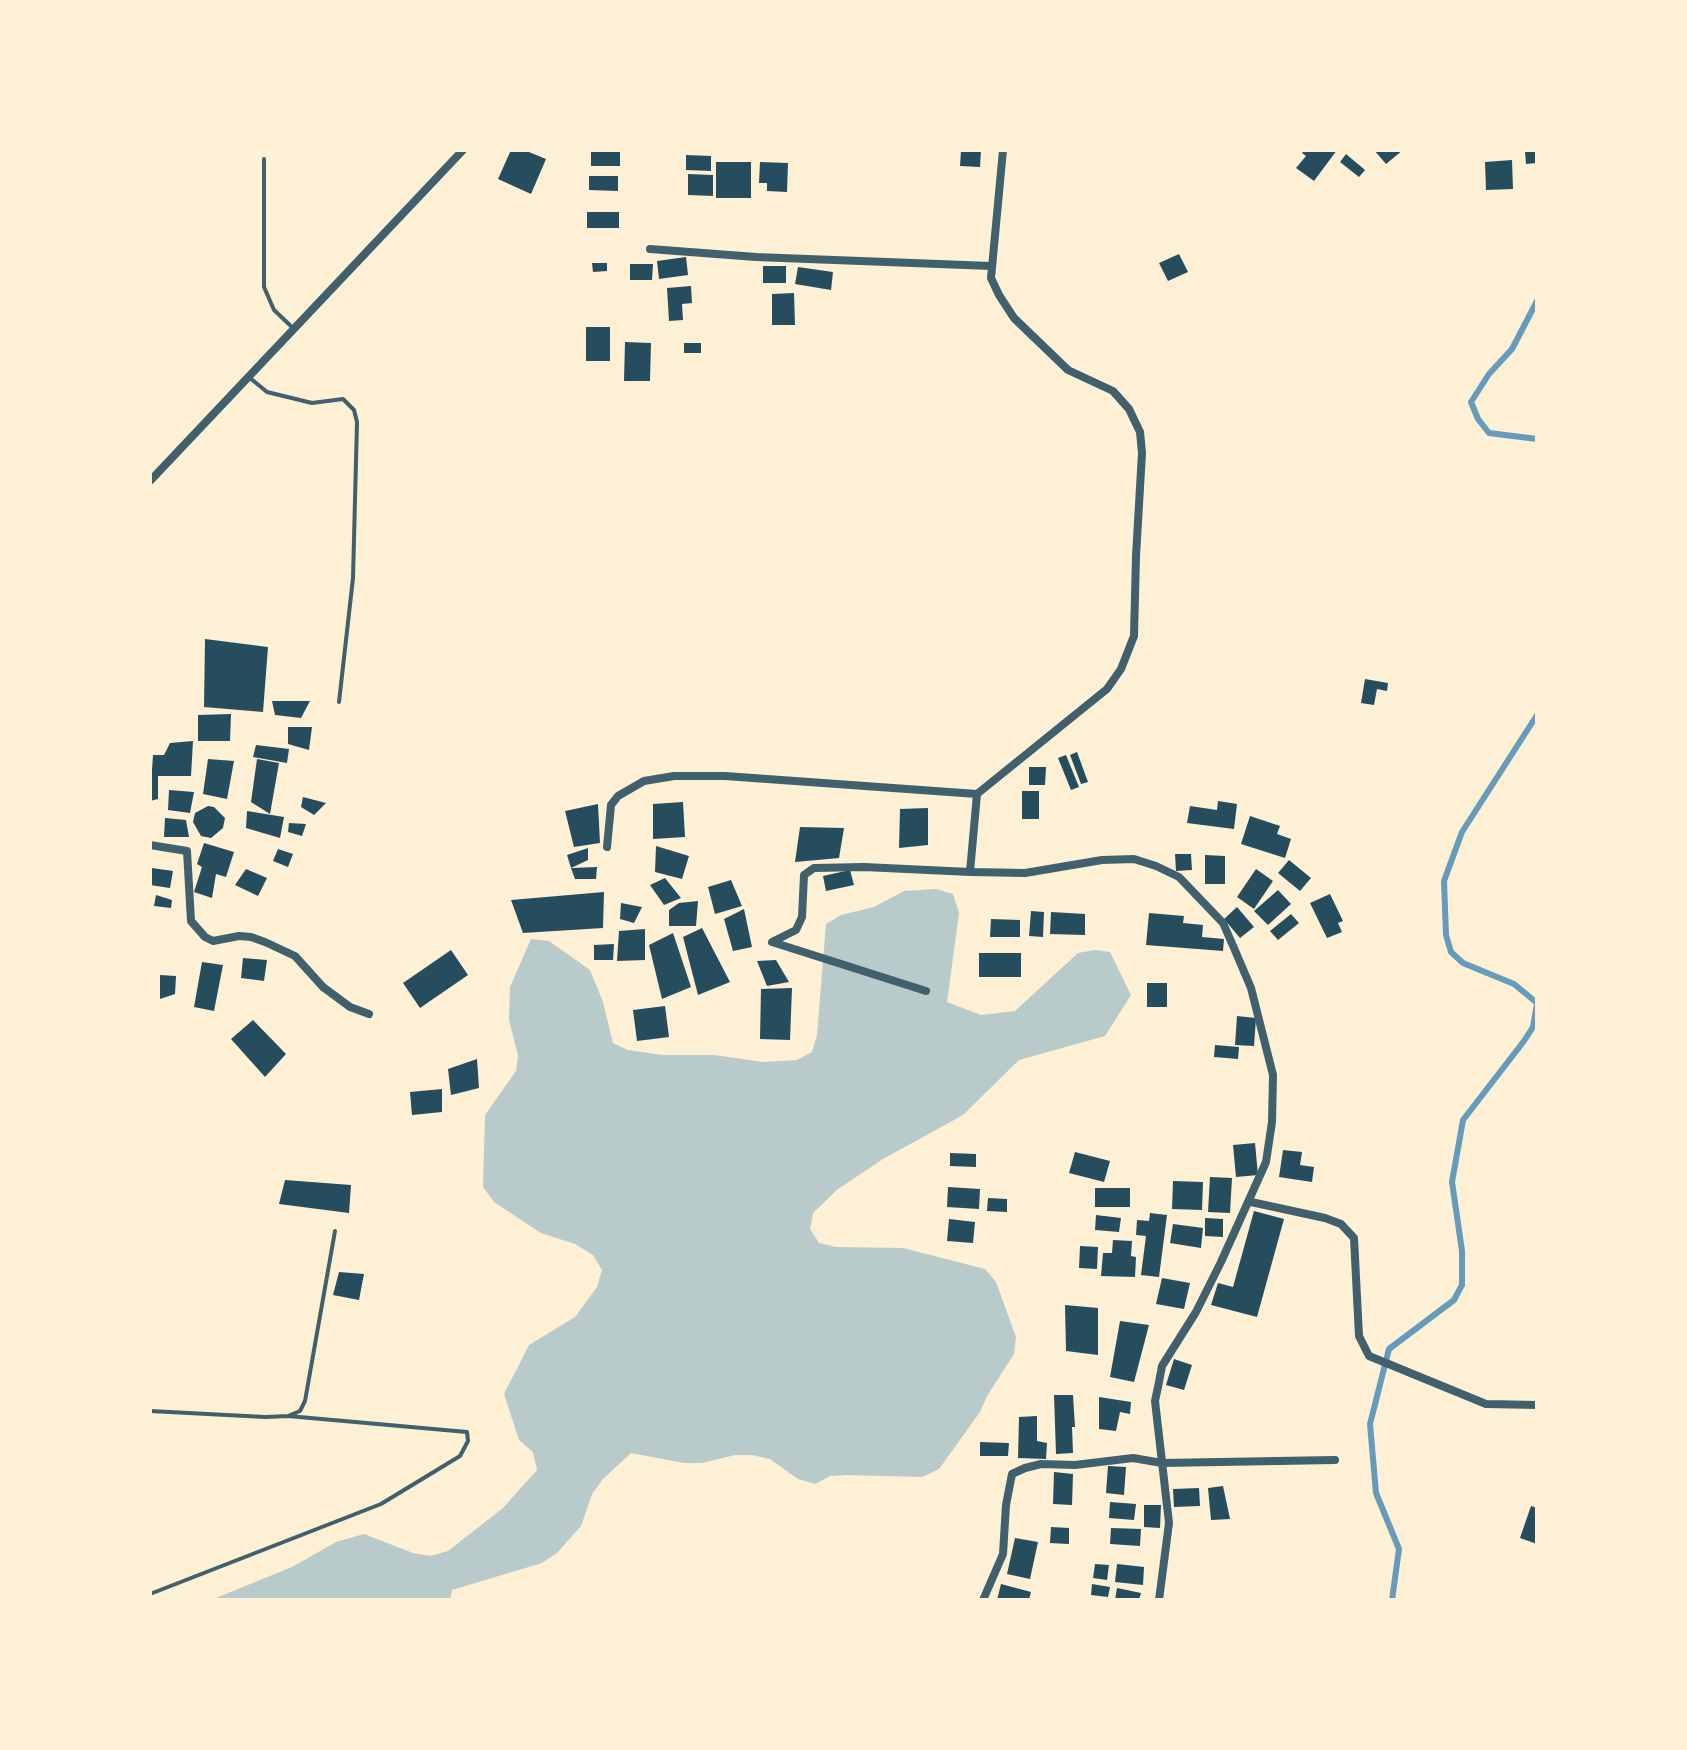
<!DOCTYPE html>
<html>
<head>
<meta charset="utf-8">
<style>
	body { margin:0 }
	#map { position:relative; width:1687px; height:1750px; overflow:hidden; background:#fdf0d5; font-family:Helvetica,sans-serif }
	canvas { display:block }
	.frame { position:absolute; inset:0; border:152px solid #fdf0d5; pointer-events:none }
</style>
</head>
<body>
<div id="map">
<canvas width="1687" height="1750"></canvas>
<div class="frame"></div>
</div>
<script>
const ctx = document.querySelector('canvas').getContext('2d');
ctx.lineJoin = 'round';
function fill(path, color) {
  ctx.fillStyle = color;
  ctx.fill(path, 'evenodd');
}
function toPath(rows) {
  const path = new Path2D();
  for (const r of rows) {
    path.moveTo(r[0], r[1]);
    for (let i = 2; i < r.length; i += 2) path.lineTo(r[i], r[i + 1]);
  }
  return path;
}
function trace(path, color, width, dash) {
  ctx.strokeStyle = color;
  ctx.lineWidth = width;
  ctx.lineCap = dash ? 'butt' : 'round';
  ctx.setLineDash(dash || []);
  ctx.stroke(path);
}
fill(toPath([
	[936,889,953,894,959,913,947,1002,981,1015,1015,1011,1078,953,1095,950,1110,952,1131,995,1105,1036,1019,1060,963,1115,883,1159,838,1189,813,1213,810,1229,819,1243,836,1247,903,1248,985,1269,996,1282,1016,1337,1014,1354,987,1396,980,1412,939,1469,922,1477,847,1475,830,1476,815,1484,798,1479,770,1459,752,1455,735,1455,702,1463,684,1463,631,1453,603,1479,592,1494,581,1526,557,1553,542,1563,452,1590,450,1600,211,1600,292,1567,336,1542,364,1534,413,1553,430,1556,448,1551,503,1508,537,1470,533,1452,519,1440,504,1394,529,1345,575,1317,597,1287,602,1270,593,1255,575,1244,541,1233,494,1202,483,1187,485,1115,516,1071,518,1055,509,1020,510,987,531,939,549,941,590,970,603,1002,613,1043,628,1050,662,1055,714,1055,763,1062,797,1060,812,1052,817,1035,826,924,841,915,874,907,904,891]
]), '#b9caca');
trace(toPath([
	[1537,301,1512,349,1489,374,1471,402,1478,419,1489,433,1537,439],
	[1537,715,1462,832,1444,881,1446,935,1451,952,1463,963,1514,984,1537,1003],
	[1392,1600,1399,1549,1376,1493,1370,1424,1389,1349,1454,1300,1462,1285,1462,1251,1452,1182,1463,1120,1524,1041,1533,1027,1537,1004]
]), '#669bbc', 6);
fill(toPath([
	[511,150,524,150,546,159,531,194,498,179],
	[961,150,981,150,980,167,960,166],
	[1304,150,1337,150,1314,181,1296,168,1306,156,1302,153],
	[1374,150,1403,150,1386,164],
	[591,151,620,152,620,166,591,166],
	[1525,151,1537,151,1537,163,1526,164],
	[1346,154,1365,170,1359,177,1340,162],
	[686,155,711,156,711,171,686,170],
	[1512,160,1513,189,1486,190,1485,162],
	[716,162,751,162,751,198,716,198],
	[760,162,788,163,787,192,767,191,767,183,759,183],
	[688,174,713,175,713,196,688,195],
	[589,176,618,176,618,191,589,190],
	[587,212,619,212,619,228,587,228],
	[1179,254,1188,272,1168,281,1159,263],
	[686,257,688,275,659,279,657,261],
	[592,263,607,263,607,271,593,272],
	[630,264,653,264,652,280,630,280],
	[763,266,786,266,786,283,763,283],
	[798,267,833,272,831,290,795,284],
	[691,286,692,303,682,304,683,320,669,321,667,288],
	[794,293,795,325,772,325,772,294],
	[586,327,610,327,610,361,586,361],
	[625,342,651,343,650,381,624,381],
	[684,343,701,343,701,353,684,353],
	[205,639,268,647,263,712,204,707],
	[1365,679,1388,683,1387,691,1377,689,1374,705,1361,703],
	[272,701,310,701,301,718,275,715],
	[231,714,230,741,198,741,198,715],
	[288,727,312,727,309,750,288,744],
	[193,741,191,776,158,776,158,799,150,801,153,755,164,755,170,743],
	[256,745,289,749,287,763,253,757],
	[1077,752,1088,782,1081,784,1070,755],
	[1066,755,1079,787,1071,790,1058,758],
	[208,759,234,761,227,799,203,794],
	[257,759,279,763,270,814,251,802],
	[1029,767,1046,767,1045,785,1029,785],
	[169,790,194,792,190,813,168,810],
	[1022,791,1039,791,1039,819,1022,819],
	[303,797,326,803,314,815,301,807],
	[1218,801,1237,804,1234,829,1187,823,1190,806,1217,810],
	[683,802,685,837,653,839,653,804],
	[598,804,600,843,574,847,565,811],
	[208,806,214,807,225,818,223,828,211,838,201,836,193,822,195,813],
	[928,808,928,845,899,848,900,809],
	[247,811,284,817,280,838,246,828],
	[1250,816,1280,826,1277,834,1291,839,1285,858,1241,844],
	[165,818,186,820,189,837,164,837],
	[289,823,306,824,302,836,288,832],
	[800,827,844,828,839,858,795,862],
	[204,843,234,852,226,877,216,874,212,898,194,892,202,867,197,864],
	[656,846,689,856,682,879,655,872],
	[588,848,588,860,571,868,567,855],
	[278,849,293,854,288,867,273,861],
	[1175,854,1191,854,1192,870,1176,871],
	[1205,855,1225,856,1225,884,1205,884],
	[1289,860,1311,878,1300,891,1278,873],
	[597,867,596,879,575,879,571,868],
	[152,868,173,871,170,888,150,885],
	[246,869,267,878,258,896,235,885],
	[1256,869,1273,881,1254,909,1237,897],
	[850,870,854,885,826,891,823,876],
	[665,878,681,898,664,905,650,885],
	[731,880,742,906,715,914,708,887],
	[1278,890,1291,904,1268,925,1254,911],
	[604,892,603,928,523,933,511,900],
	[1330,894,1343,921,1338,923,1342,932,1327,938,1310,903],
	[156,895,172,900,171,908,154,906],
	[698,901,696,926,669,926,669,910,679,903],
	[621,903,642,907,634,923,620,919],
	[1237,907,1254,927,1240,938,1224,919],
	[744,909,752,947,733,951,724,919],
	[1031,911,1044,912,1043,937,1029,936],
	[1051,912,1085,914,1085,935,1050,934],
	[1149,913,1184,916,1183,923,1203,925,1202,937,1224,939,1223,951,1146,945],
	[1291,914,1299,923,1278,940,1270,931],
	[991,919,1020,920,1020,937,990,937],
	[702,928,730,982,698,995,683,937],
	[645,929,645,960,617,961,619,931],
	[673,933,691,987,662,999,649,945],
	[614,944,613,960,594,960,594,945],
	[451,950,468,975,420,1008,403,983],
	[979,953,1021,953,1021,977,979,977],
	[243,958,267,960,264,981,241,978],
	[776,960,789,982,767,986,757,961],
	[202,962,223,965,214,1011,194,1007],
	[160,975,176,976,175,994,160,999],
	[1147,983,1167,983,1167,1007,1147,1007],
	[792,988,790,1040,760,1039,761,989],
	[665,1006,669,1037,637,1041,633,1010],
	[1237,1016,1256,1018,1254,1046,1235,1045],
	[253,1020,286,1054,265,1077,231,1039],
	[1215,1045,1239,1047,1238,1059,1214,1057],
	[477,1059,479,1088,451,1095,448,1069],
	[442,1089,442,1112,412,1115,410,1092],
	[1255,1143,1258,1175,1236,1177,1233,1145],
	[1283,1150,1302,1152,1300,1165,1314,1167,1312,1182,1279,1177],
	[1075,1152,1110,1161,1104,1182,1069,1173],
	[950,1153,976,1154,976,1167,950,1166],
	[1210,1177,1232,1178,1230,1213,1208,1212],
	[285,1180,351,1185,349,1213,279,1204],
	[1173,1181,1203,1182,1202,1210,1172,1209],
	[948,1187,980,1189,979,1209,947,1207],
	[1095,1188,1130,1188,1130,1207,1095,1207],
	[988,1198,1007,1199,1007,1212,987,1211],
	[1254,1211,1284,1219,1257,1317,1211,1305,1218,1283,1233,1287],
	[1150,1213,1167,1215,1159,1277,1141,1275,1146,1236,1136,1235,1137,1220,1149,1221],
	[1096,1215,1121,1218,1119,1232,1095,1230],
	[1205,1218,1223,1219,1223,1237,1205,1236],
	[949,1219,975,1222,973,1243,947,1241],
	[1173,1224,1203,1228,1201,1248,1170,1243],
	[1113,1240,1132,1241,1131,1256,1136,1257,1135,1277,1101,1276,1103,1253,1112,1253],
	[1080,1246,1098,1247,1097,1269,1079,1268],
	[339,1272,364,1274,359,1300,333,1295],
	[1162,1278,1190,1283,1184,1309,1156,1304],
	[1065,1305,1098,1308,1098,1355,1066,1351],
	[1120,1321,1149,1325,1134,1382,1110,1377],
	[1174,1359,1192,1365,1184,1390,1166,1385],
	[1054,1395,1073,1395,1075,1427,1072,1427,1073,1453,1056,1454],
	[1099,1397,1131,1402,1130,1414,1120,1412,1116,1431,1099,1429],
	[1037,1416,1037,1441,1047,1443,1046,1459,1018,1458,1019,1417],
	[980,1442,1009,1443,1008,1456,980,1456],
	[1108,1466,1126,1467,1124,1495,1106,1493],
	[1054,1472,1073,1474,1072,1505,1053,1504],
	[1223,1486,1230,1519,1211,1520,1208,1488],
	[1199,1488,1200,1506,1174,1507,1173,1489],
	[1110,1502,1136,1504,1134,1520,1109,1518],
	[1144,1505,1161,1505,1160,1528,1144,1527],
	[1531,1506,1537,1508,1537,1544,1520,1538],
	[1051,1527,1069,1528,1069,1544,1050,1543],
	[1111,1528,1141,1529,1140,1546,1110,1544],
	[1015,1538,1038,1542,1030,1579,1007,1574],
	[1095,1564,1109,1565,1107,1580,1093,1578],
	[1117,1564,1144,1567,1143,1585,1115,1582],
	[1001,1584,1031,1592,1029,1600,997,1600],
	[1092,1584,1110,1587,1108,1597,1091,1595],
	[1117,1588,1141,1593,1139,1600,1115,1600]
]), '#264d5e');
trace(toPath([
	[264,159,264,287,274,310,294,329],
	[250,378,267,392,312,403,343,399,354,410,357,422,353,578,339,702],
	[150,1411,265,1417,288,1416,300,1411,305,1401,335,1231],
	[150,1594,381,1504,460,1456,468,1441,467,1432,288,1416]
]), '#3f606c', 4);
trace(toPath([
	[1003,150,991,278,999,295,1014,318,1068,370,1113,391,1129,409,1140,432,1142,453,1136,556,1134,636,1121,669,1107,689,977,794,970,872,1025,873,1102,860,1134,859,1156,866,1179,877,1223,923,1234,948,1251,988,1273,1075,1272,1122,1266,1162,1221,1262,1196,1312,1162,1366,1159,1382,1155,1401,1169,1523,1159,1600],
	[650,249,756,257,991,266],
	[150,481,463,150],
	[150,845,187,851,191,921,205,937,213,941,239,936,251,937,265,942,295,956,323,987,350,1007,369,1014],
	[607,847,611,805,618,796,644,781,674,776,725,776,977,794],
	[926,991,772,942,796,930,802,917,804,875,814,868,864,867,970,872],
	[1251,1202,1325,1218,1341,1224,1354,1238,1359,1336,1369,1356,1486,1404,1537,1405],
	[983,1600,1003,1554,1006,1505,1012,1474,1025,1468,1041,1464,1075,1465,1133,1458,1162,1463,1335,1460]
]), '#3f606c', 8);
</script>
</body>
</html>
